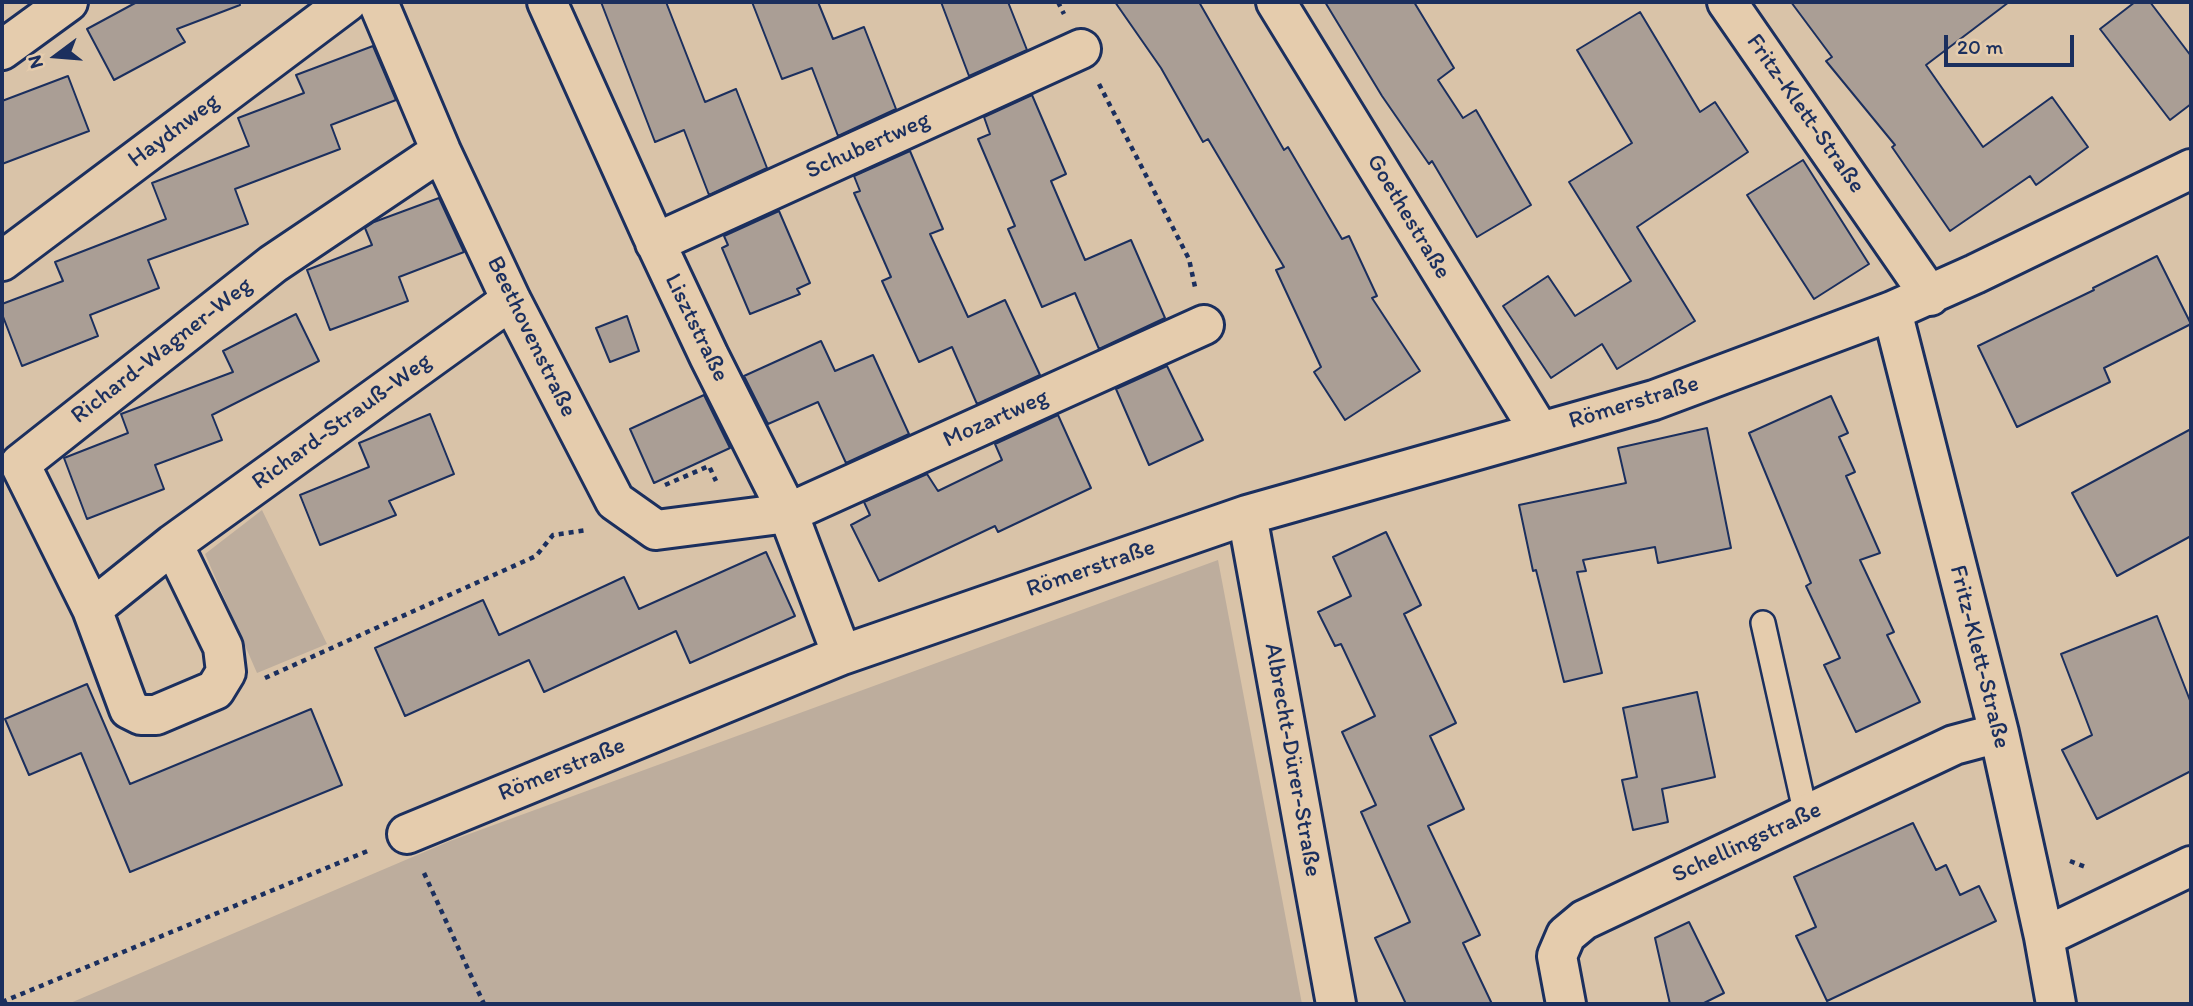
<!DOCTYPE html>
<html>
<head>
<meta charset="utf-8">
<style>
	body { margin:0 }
	#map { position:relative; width:2193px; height:1006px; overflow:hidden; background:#d9c3a8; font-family:Itim,sans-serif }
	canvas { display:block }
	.frame { position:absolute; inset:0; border:4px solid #1b2f5e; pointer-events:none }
	.north { position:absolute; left:21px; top:21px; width:70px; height:70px; -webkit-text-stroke:5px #e5ccad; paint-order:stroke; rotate:254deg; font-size:19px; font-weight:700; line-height:28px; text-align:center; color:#1b2f5e }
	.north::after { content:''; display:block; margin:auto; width:24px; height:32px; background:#1b2f5e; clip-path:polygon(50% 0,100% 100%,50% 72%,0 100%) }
	.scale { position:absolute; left:1944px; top:35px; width:130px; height:32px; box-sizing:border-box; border:4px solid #1b2f5e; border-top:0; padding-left:9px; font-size:21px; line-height:24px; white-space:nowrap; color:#1b2f5e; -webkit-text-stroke:5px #e5ccad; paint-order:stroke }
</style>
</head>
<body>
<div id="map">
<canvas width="2193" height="1006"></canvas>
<div class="frame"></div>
<div class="north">N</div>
<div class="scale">20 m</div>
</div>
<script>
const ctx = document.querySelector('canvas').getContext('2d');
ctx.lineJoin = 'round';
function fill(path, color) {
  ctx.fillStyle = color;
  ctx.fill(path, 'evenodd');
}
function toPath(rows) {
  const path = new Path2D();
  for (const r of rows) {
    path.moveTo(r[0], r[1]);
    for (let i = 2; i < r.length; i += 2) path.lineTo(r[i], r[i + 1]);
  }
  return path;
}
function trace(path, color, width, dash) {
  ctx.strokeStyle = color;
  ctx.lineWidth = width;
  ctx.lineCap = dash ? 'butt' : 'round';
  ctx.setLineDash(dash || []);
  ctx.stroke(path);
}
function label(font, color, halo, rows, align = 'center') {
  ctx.font = font + ' Itim,sans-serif';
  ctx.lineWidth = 5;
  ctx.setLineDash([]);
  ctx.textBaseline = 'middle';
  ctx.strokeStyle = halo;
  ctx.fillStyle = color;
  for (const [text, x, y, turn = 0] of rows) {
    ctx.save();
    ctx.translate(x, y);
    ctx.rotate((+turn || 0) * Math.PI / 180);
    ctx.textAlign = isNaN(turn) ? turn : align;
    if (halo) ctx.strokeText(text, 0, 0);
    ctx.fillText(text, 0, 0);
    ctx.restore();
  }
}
fill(toPath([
	[262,510,327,644,257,673,205,554],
	[1218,560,1302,1004,68,1004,450,841]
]), '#bdad9d');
const building = toPath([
	[137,2,239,2,240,5,177,29,185,42,114,80,87,29,137,2],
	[601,2,666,2,705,102,736,89,767,168,709,195,684,130,655,142,601,2],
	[752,2,818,2,833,39,864,27,896,109,838,136,812,68,782,79,752,2],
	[941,2,1008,2,1027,50,969,76,941,2],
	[1115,2,1199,2,1284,150,1288,147,1342,239,1349,236,1377,296,1372,298,1420,371,1345,420,1314,372,1321,367,1276,270,1284,267,1208,139,1203,142,1161,68,1115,2],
	[1325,2,1414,2,1454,68,1438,80,1463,118,1476,110,1531,205,1477,237,1432,161,1429,164,1382,96,1325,2],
	[1791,2,2009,2,1926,65,1983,147,2052,97,2088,147,2036,185,2030,176,1950,231,1892,147,1895,145,1826,61,1832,57,1791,2],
	[2135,2,2150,2,2191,56,2191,104,2170,120,2100,29,2135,2],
	[1640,12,1700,112,1715,102,1748,152,1637,227,1695,321,1617,369,1602,344,1551,378,1503,306,1548,276,1575,316,1631,281,1569,182,1632,143,1577,50,1640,12],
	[373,46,396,100,331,125,340,149,235,189,248,224,148,260,159,288,90,315,98,336,22,366,2,314,2,304,63,281,55,262,166,219,152,183,249,146,238,118,304,93,296,75,373,46],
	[68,76,89,131,2,164,2,101,68,76],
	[1032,95,1066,174,1051,181,1085,260,1131,240,1165,318,1099,349,1075,293,1042,307,1008,229,1015,226,978,139,990,134,984,117,1032,95],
	[910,151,943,229,930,234,968,317,1005,300,1040,375,977,404,952,347,919,362,882,281,891,277,854,193,860,191,854,176,910,151],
	[1803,160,1869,264,1814,299,1747,195,1803,160],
	[439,198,464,252,399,277,408,301,330,330,307,270,372,245,365,228,374,222,439,198],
	[779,211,810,283,797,289,800,294,750,314,722,248,728,245,724,236,779,211],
	[2157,256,2191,324,2104,368,2110,382,2017,427,1978,346,2094,290,2093,288,2157,256],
	[296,314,319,361,212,415,222,440,155,465,164,489,87,519,64,458,128,433,121,414,233,372,223,351,296,314],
	[627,316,639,351,610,362,596,328,627,316],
	[821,341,835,371,873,355,909,434,846,463,818,402,768,424,744,376,821,341],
	[1167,366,1203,440,1149,465,1116,389,1167,366],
	[704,395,730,448,654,483,630,429,704,395],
	[1831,396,1848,433,1839,437,1855,472,1846,476,1880,553,1860,560,1894,632,1887,635,1920,702,1856,732,1824,665,1840,658,1806,586,1811,583,1749,433,1831,396],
	[430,414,454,474,389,501,396,515,320,545,300,495,369,467,359,443,430,414],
	[1058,415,1091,488,998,532,995,526,879,581,851,525,870,515,864,502,927,474,938,491,1002,460,995,444,1058,415],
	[1707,428,1731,548,1658,563,1655,547,1583,560,1586,571,1577,572,1602,673,1564,682,1536,570,1533,571,1519,505,1626,483,1618,448,1707,428],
	[2191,429,2191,536,2117,576,2072,493,2191,429],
	[1386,532,1421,605,1404,614,1456,723,1430,736,1464,809,1428,826,1480,935,1463,943,1492,1004,1406,1004,1375,938,1410,922,1361,812,1376,805,1342,732,1375,716,1341,644,1335,646,1318,612,1351,596,1333,557,1386,532],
	[766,552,795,616,690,663,676,631,544,692,529,660,405,716,375,648,483,600,499,635,624,577,639,609,766,552],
	[2157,616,2191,703,2191,771,2097,819,2062,750,2092,735,2061,654,2157,616],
	[87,684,130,784,311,709,342,785,130,872,81,753,29,775,5,719,87,684],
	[1697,692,1715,777,1662,789,1668,822,1633,830,1622,780,1637,777,1623,708,1697,692],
	[1913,823,1936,870,1946,865,1960,895,1979,886,1996,921,1827,1001,1796,936,1816,927,1794,877,1913,823],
	[1689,922,1724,993,1702,1004,1670,1004,1655,938,1689,922]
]);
fill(building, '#aa9e95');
trace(building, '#1b2f5e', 2);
const lane = toPath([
	[1763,623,1806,815]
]);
const street = toPath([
	[378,2,441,151,511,300,615,501,656,530,788,513,1204,325],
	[547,2,652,235,709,356,788,513,842,655],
	[1276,2,1540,432],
	[1727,2,1930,296],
	[2,50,68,2],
	[655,243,1081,49],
	[2,261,347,2],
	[1892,311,1999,733,2044,937,2056,1004],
	[1247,515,1336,1004],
	[173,544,223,647,226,672,215,690,156,715,141,715,129,709,92,609,20,464,273,264,441,151],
	[92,609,173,544,511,300],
	[407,834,842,655,1247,515,1654,400,1892,311,1975,274,2191,169],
	[2044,937,2191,866],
	[1566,1004,1557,956,1566,935,1584,920,1954,745,1999,733]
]);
trace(lane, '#1b2f5e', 28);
trace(street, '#1b2f5e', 44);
trace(toPath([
	[1058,2,1064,14],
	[1099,84,1189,259,1195,287],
	[665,485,709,466,716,481],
	[265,678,536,556,553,535,587,530],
	[2070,861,2088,868],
	[424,873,484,1004],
	[2,1002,370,850]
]), '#1b2f5e', 4.5, [5, 5]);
trace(lane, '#e5ccad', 23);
trace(street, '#e5ccad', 38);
label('24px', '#1b2f5e', '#e5ccad', [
	["Fritz-Klett-Straße",1805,114,55],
	["Haydnweg",174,131,-37],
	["Schubertweg",868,146,-24],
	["Goethestraße",1408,217,59],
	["Lisztstraße",696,328,64],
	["Beethovenstraße",531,337,64],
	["Richard-Wagner-Weg",162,351,-38],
	["Römerstraße",1634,403,-17],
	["Mozartweg",996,419,-24],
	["Richard-Strauß-Weg",342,422,-36],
	["Römerstraße",1091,569,-19],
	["Fritz-Klett-Straße",1979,657,76],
	["Albrecht-Dürer-Straße",1292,760,80],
	["Römerstraße",562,770,-22],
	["Schellingstraße",1747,843,-25]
]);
</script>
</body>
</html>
